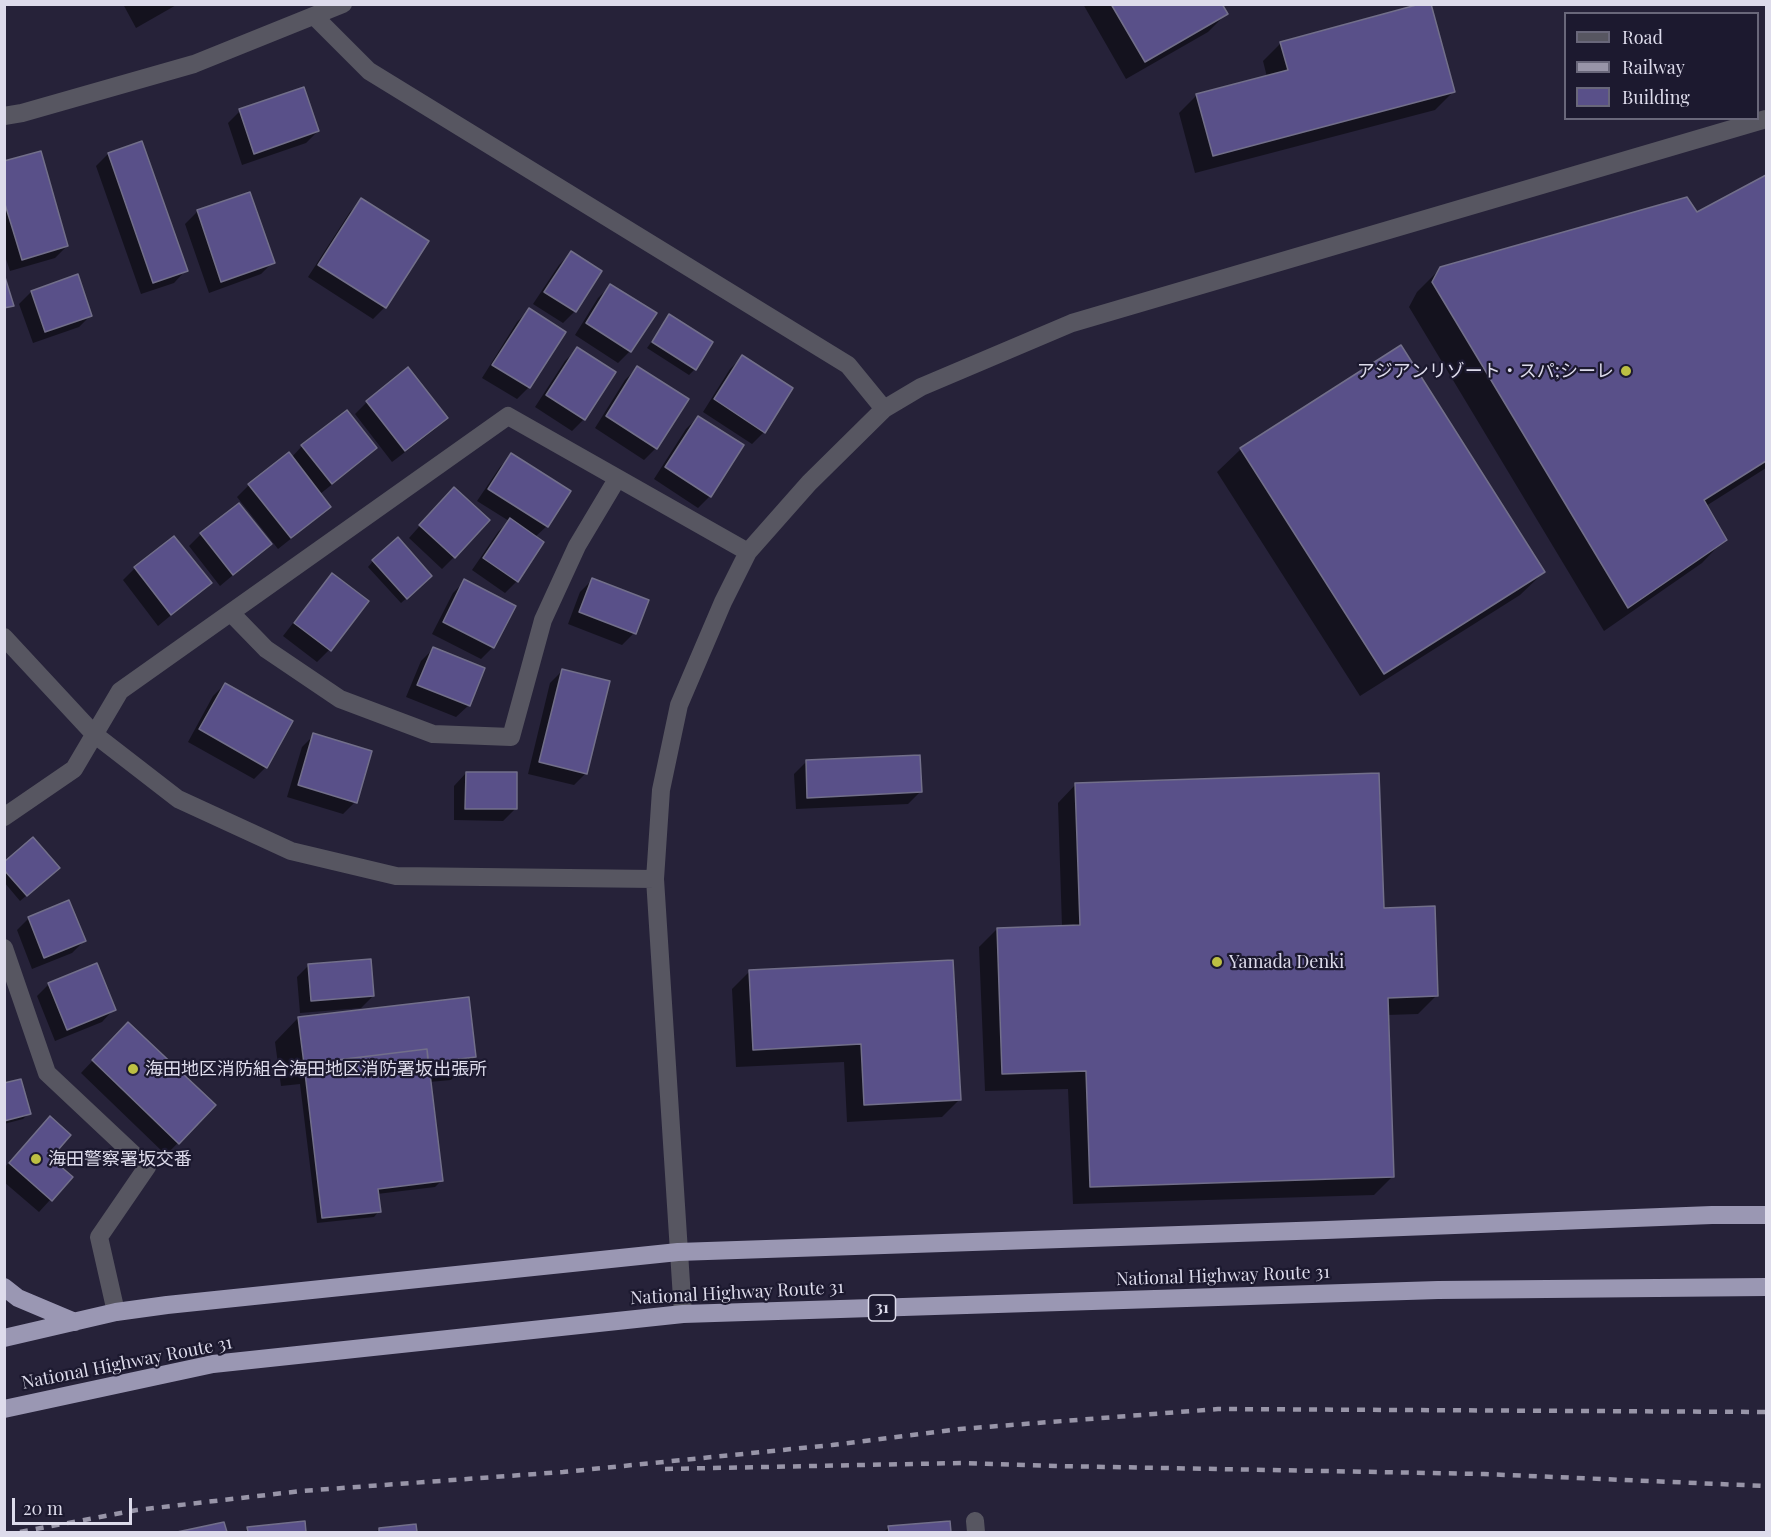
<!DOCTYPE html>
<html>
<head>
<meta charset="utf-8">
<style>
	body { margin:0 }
	#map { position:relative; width:1771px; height:1537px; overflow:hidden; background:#262239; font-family:"Playfair Display",serif }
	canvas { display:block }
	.frame { position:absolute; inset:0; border:6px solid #dddbeb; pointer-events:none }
	.legend { position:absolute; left:1564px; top:12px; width:195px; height:108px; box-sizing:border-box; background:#1c192f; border:2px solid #69677a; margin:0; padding:8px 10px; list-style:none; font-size:18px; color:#dddbeb }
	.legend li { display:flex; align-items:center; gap:12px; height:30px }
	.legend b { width:30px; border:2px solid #69677a }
	.scale { position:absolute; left:12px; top:1498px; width:120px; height:27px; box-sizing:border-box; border:3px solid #dddbeb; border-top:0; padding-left:8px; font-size:18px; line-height:21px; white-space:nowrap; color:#dddbeb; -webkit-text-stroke:4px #1c192f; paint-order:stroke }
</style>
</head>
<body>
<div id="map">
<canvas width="1771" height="1537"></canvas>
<div class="frame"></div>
<ul class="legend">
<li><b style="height:8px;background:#575661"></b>Road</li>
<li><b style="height:8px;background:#9895a8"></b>Railway</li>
<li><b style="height:16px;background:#595089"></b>Building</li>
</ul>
<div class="scale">20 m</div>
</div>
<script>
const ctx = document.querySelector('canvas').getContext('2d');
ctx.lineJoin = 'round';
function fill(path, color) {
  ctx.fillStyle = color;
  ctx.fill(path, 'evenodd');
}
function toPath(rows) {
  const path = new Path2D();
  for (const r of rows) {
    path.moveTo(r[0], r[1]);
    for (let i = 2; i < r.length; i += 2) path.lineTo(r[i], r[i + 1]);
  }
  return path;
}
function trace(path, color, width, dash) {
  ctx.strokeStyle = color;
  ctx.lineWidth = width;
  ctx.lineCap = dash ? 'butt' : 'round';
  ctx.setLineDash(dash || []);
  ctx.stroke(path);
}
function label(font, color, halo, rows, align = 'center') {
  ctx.font = font + ' "Playfair Display","Noto Sans JP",serif';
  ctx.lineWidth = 4.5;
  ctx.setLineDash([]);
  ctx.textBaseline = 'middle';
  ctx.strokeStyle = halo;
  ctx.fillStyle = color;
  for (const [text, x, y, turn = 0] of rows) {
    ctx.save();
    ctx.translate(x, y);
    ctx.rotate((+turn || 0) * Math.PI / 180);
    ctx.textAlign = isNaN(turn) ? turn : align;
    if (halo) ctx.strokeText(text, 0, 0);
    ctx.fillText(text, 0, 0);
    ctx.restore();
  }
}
fill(toPath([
	[123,4,178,4,136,28],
	[1083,4,1220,4,1226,14,1208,32,1126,79],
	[1281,43,1453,92,1435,110,1195,173,1179,113,1197,95,1267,77,1263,61],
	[240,111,318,131,306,143,242,165,228,123],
	[141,143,186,270,174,283,141,294,96,166,108,154],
	[4,163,67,246,55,258,10,271,4,253],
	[1766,177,1766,468,1706,506,1725,539,1702,563,1604,631,1409,307,1417,292,1441,268,1697,214],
	[249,193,273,262,261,274,209,293,185,224,197,212],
	[362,200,427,242,385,307,373,319,308,277,350,212],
	[571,253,575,311,563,323,533,304,559,265],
	[610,286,630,351,618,363,575,335,598,298],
	[31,292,91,315,79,327,33,343,19,304],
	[529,310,564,332,529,387,517,399,482,378,517,322],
	[670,316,695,369,689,375,647,348],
	[577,349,584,419,572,431,535,407,565,361],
	[742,357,764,432,752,444,703,412,730,369],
	[637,368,656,448,644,460,595,428,625,380],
	[367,402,446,418,434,430,392,462,355,414],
	[698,417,710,496,698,508,654,479,686,429],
	[302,446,375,448,363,460,320,494,329,507,317,518,278,549,237,497,249,485,291,458],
	[1241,449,1544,572,1520,595,1360,696,1217,472],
	[512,455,569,492,547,526,535,537,517,581,505,593,472,570,498,532,509,521,477,501,500,467],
	[442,501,454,557,442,569,409,538],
	[201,534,270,544,220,586,189,546],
	[174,538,210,583,158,626,123,580,135,568],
	[373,561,425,582,401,603,368,567],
	[333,575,367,601,329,650,317,662,283,636,321,587],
	[592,580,634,633,622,645,568,624,580,592],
	[465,581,493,647,481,659,432,634,453,593],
	[433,649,469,705,456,717,406,697,421,661],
	[562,671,586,773,574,785,528,774,550,683],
	[225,684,266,767,254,779,188,742,213,696],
	[314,735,355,802,343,814,287,797,302,747],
	[806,762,920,792,908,804,796,809,794,774],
	[466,773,515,809,503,821,454,820,454,786],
	[1076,784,1383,909,1436,996,1418,1014,1387,1015,1392,1177,1374,1195,1073,1204,1068,1089,985,1091,979,947,997,929,1062,927,1058,803],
	[4,864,52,874,20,901,4,882],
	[29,918,84,941,72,953,32,969,17,930],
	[309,965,373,996,361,1008,300,1013,297,977],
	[750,971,960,1099,942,1117,847,1122,844,1062,736,1067,732,989],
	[49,984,114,1009,102,1022,55,1041,37,996],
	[298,1018,474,1056,451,1080,429,1082,441,1181,435,1187,377,1194,379,1211,374,1217,317,1223,300,1084,281,1086,275,1042],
	[116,1036,214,1106,166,1155,81,1073],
	[4,1085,29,1113,23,1119,4,1124],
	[50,1118,49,1158,71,1177,39,1212,4,1182,4,1168],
	[949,1522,950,1532,884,1532,889,1527],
	[223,1523,225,1532,184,1532],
	[304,1523,305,1532,244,1532,248,1529],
	[415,1525,416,1532,376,1532,379,1529]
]), '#0007');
const building = toPath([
	[1111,4,1222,4,1228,14,1145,62,1111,4],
	[1420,4,1431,4,1455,92,1213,156,1196,94,1288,70,1280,42,1420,4],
	[304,87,319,131,254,154,239,109,304,87],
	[142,141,188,271,153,283,108,153,142,141],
	[41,151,68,246,22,260,4,201,4,161,41,151],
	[1766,175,1766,461,1704,500,1727,540,1628,608,1432,282,1440,267,1687,197,1697,212,1766,175],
	[250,192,275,263,221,282,197,210,250,192],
	[361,198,429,241,386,308,318,265,361,198],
	[571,251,602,271,576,312,544,292,571,251],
	[4,274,14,306,4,308,4,274],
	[78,274,92,316,45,332,31,291,78,274],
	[610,284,657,313,631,352,586,323,610,284],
	[529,308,566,332,530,388,492,365,529,308],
	[669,314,713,342,696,370,652,342,669,314],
	[1401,345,1545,572,1384,674,1240,448,1401,345],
	[577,347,616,372,585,420,546,395,577,347],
	[742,355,793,388,765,433,714,399,742,355],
	[637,366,689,399,657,449,606,416,637,366],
	[408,367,448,418,405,451,366,401,408,367],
	[347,410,377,448,332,484,301,445,347,410],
	[698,416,744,445,711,497,665,467,698,416],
	[289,452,331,507,291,538,248,484,289,452],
	[511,453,571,491,548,527,488,489,511,453],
	[454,487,490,520,455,558,419,525,454,487],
	[239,503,272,544,233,575,200,533,239,503],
	[510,518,544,542,518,582,483,558,510,518],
	[174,536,212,583,171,615,134,567,174,536],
	[398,537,432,576,407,599,372,560,398,537],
	[332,573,369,601,331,651,294,623,332,573],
	[592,578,649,600,636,634,579,612,592,578],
	[464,579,516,606,494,648,443,622,464,579],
	[433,647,485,668,470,706,417,685,433,647],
	[562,669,610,681,587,774,539,762,562,669],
	[225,683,293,721,267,768,199,729,225,683],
	[313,733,372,751,357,803,298,785,313,733],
	[920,755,922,792,807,798,806,760,920,755],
	[466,772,517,772,517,809,465,809,466,772],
	[1379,773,1384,908,1435,906,1438,996,1388,998,1394,1177,1090,1187,1086,1071,1002,1074,997,928,1080,925,1075,783,1379,773],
	[33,837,60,868,27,896,4,870,4,862,33,837],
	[69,900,86,941,44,958,28,917,69,900],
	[371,959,374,996,311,1001,308,964,371,959],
	[953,960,961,1100,864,1105,861,1044,753,1050,749,970,953,960],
	[97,963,116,1010,67,1030,48,983,97,963],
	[469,997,476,1057,428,1063,427,1049,304,1064,298,1017,469,997],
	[128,1022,216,1105,179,1144,92,1060,128,1022],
	[427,1049,443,1181,378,1189,381,1212,322,1218,304,1064,427,1049],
	[21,1079,31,1114,4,1121,4,1083,21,1079],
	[50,1116,71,1135,51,1158,73,1177,52,1201,9,1163,50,1116],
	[305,1521,306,1532,248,1532,247,1527,305,1521],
	[950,1521,951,1532,889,1532,888,1526,950,1521],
	[224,1522,227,1532,177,1532,224,1522],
	[416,1524,417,1532,379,1532,379,1528,416,1524]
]);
fill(building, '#595089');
trace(building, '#726f8a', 1.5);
trace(toPath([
	[314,16,369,71,848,365,884,409],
	[4,116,22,113,194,64,343,4],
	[231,613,266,649,340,699,433,734,511,737,543,620,577,546,617,479],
	[4,637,94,734,178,799,291,851,396,876,655,879],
	[4,817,74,769,120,691,508,416,748,552],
	[4,948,47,1073,147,1167,99,1237,116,1312],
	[683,1314,655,879,661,790,679,705,723,602,748,552,809,483,884,409,921,387,1072,323,1766,119],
	[975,1521,976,1532]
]), '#575661', 18);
trace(toPath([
	[4,1287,18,1298,75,1322],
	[4,1338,116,1312,167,1305,678,1252,1326,1230,1712,1215,1766,1215],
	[4,1409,213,1364,683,1314,1438,1290,1766,1287]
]), '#9a97b3', 18);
trace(toPath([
	[665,1469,961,1463,1056,1466,1484,1474,1766,1486],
	[20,1532,137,1510,301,1491,563,1472,832,1445,960,1429,1218,1409,1766,1412]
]), '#9895a8', 4.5, [8, 8]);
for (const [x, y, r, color] of [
	[1626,371,6,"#bdbf43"],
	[1217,962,6,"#bdbf43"],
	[133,1069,6,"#bdbf43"],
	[36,1159,6,"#bdbf43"]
]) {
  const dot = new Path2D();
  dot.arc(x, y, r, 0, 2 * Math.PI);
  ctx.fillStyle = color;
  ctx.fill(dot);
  trace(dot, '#1c192f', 2);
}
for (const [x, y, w] of [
	[882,1308,27]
]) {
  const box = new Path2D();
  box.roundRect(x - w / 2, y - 13, w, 26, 4.5);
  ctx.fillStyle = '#1c192f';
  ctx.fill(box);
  trace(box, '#dddbeb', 1.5);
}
label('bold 16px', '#dddbeb', null, [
	["31",882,1308]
]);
label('18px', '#dddbeb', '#1c192f', [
	["アジアンリゾート・スパ;シーレ",1614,371,"right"],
	["Yamada Denki",1229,962],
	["海田地区消防組合海田地区消防署坂出張所",145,1069],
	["海田警察署坂交番",48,1159]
], 'left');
label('18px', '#dddbeb', '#1c192f', [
	["National Highway Route 31",1223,1276,-2],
	["National Highway Route 31",737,1293,-3],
	["National Highway Route 31",127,1363,-11]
]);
</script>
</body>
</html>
